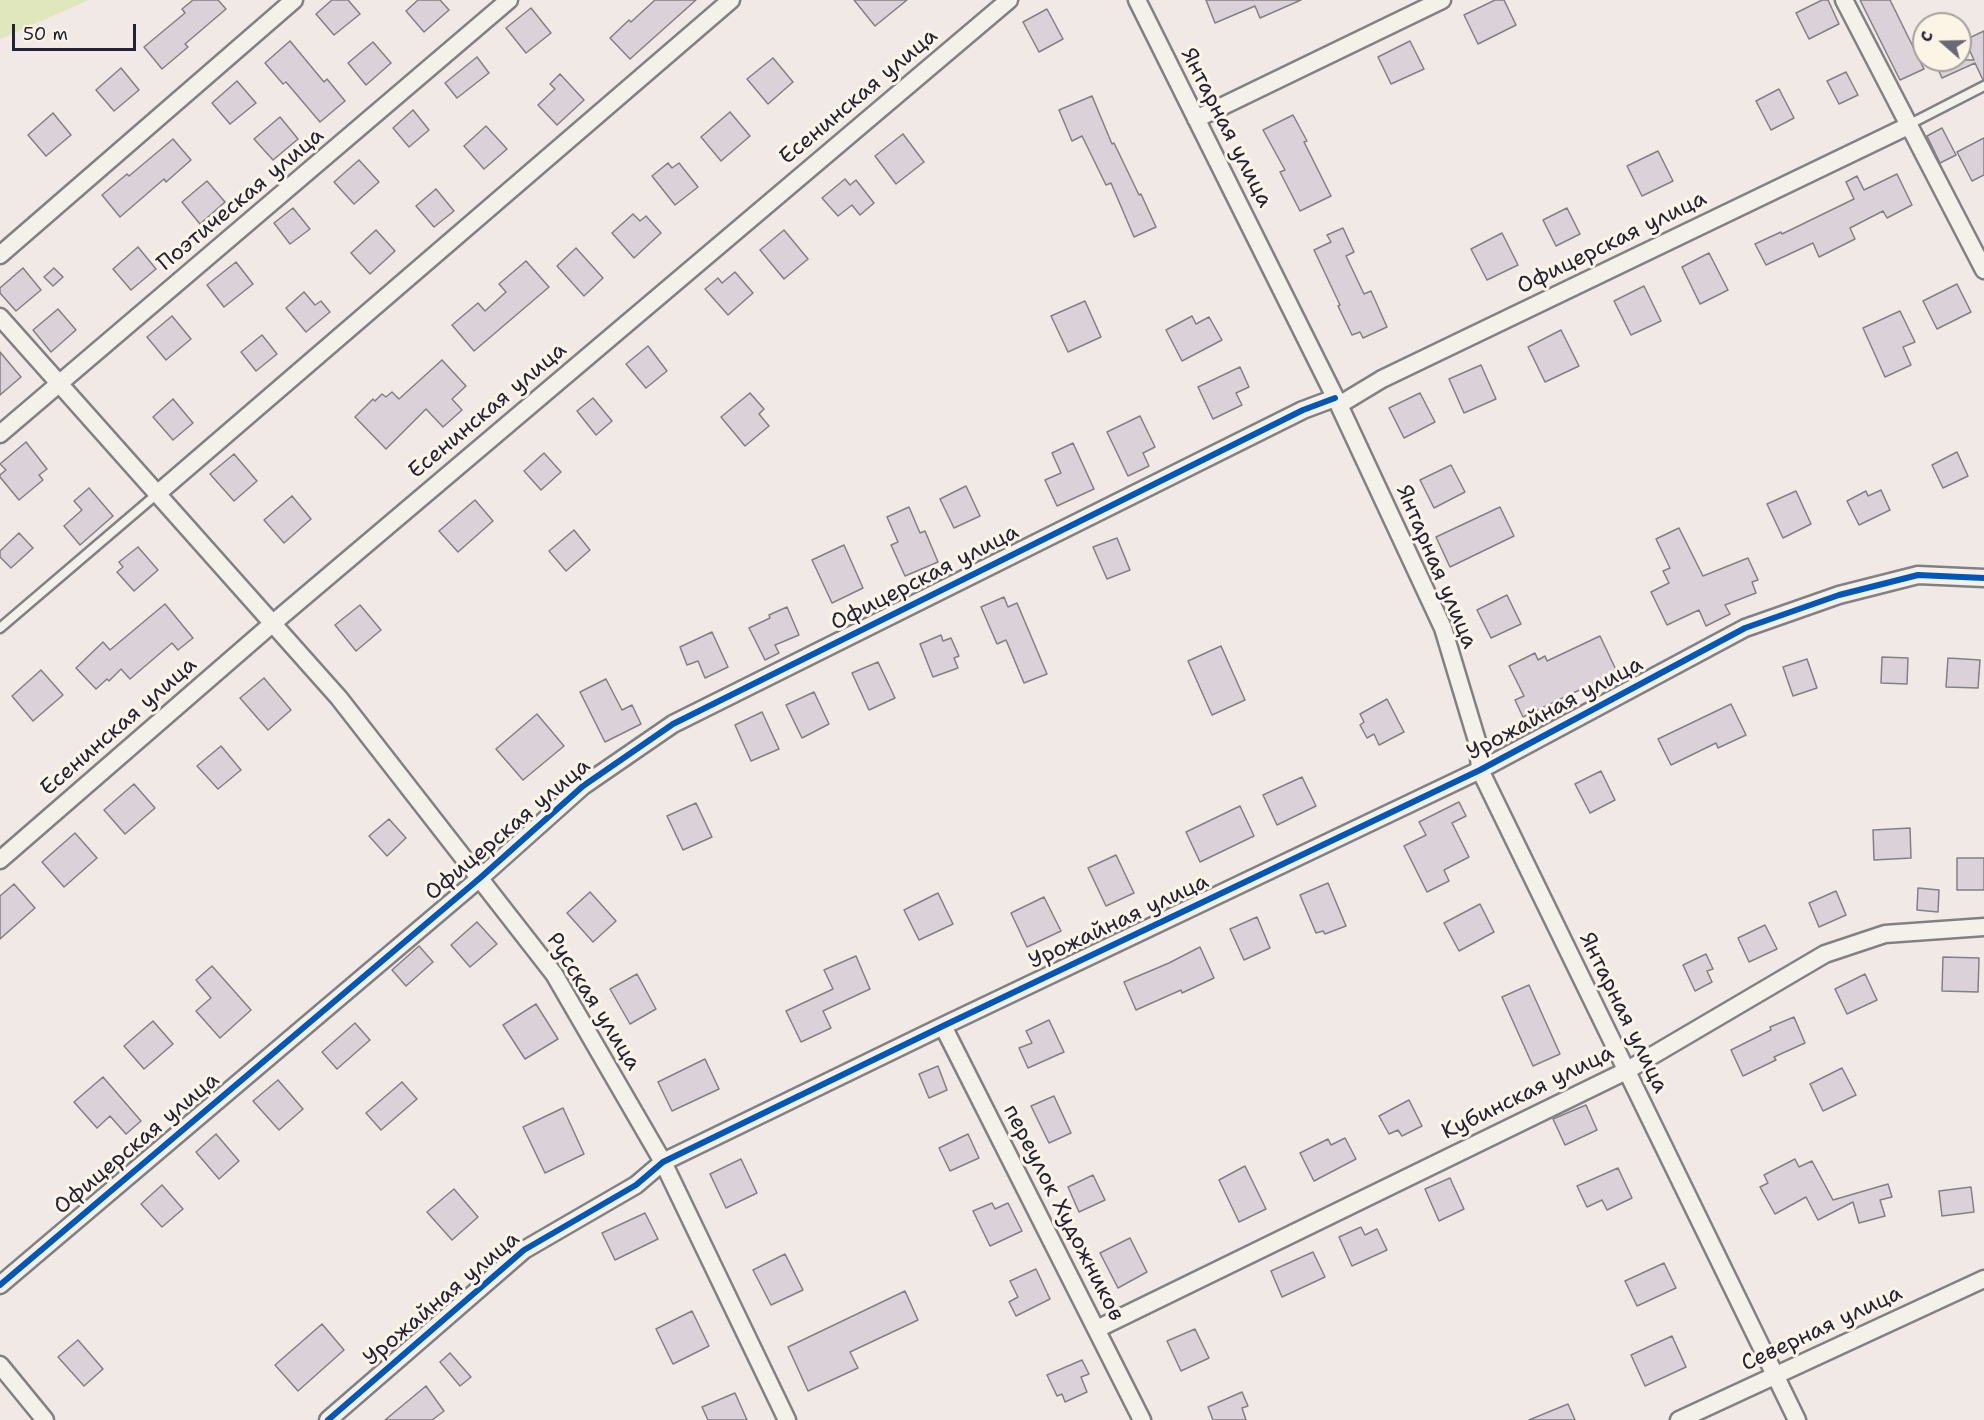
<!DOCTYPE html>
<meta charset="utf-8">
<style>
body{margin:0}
#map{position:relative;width:1984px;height:1420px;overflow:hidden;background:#f0e9e6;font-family:"Shantell Sans",sans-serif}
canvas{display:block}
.north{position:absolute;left:1912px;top:12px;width:60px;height:60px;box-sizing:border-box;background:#fcf5e5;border:2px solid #a5a1a1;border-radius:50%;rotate:290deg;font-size:16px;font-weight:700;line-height:24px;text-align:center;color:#22223b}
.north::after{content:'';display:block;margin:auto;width:21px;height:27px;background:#6a6877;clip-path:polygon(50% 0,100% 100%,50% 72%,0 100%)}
.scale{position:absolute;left:12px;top:24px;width:124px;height:27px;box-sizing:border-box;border:3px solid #22223b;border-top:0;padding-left:8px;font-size:18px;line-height:21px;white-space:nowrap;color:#22223b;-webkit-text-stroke:4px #fcf5e5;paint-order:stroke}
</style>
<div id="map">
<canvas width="1984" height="1420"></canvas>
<div class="north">С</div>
<div class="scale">50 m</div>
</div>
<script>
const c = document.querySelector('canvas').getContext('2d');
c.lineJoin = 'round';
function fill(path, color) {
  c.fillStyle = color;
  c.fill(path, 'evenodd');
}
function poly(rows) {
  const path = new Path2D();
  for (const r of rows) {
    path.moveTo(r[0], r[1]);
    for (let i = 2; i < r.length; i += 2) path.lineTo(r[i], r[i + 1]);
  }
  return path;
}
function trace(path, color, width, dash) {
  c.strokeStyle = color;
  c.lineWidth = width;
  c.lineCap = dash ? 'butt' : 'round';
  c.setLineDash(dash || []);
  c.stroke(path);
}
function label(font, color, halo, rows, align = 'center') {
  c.font = font + ' "Shantell Sans",sans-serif';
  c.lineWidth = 6;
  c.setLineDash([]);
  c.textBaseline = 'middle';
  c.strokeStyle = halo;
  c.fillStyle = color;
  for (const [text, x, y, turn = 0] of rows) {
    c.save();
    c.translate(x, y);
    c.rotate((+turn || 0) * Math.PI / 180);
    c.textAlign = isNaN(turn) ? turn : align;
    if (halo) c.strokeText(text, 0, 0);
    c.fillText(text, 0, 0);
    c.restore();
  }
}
fill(poly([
 [0,0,89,0,0,39]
]), '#e1e7bc');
const building = poly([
 [193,0,218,0,226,9,185,44,188,47,162,69,144,47,185,13,182,9,193,0],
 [332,0,348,0,360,14,334,35,316,14,332,0],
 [418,0,440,0,449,10,424,32,406,11,418,0],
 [655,0,696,0,630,59,610,38,629,20,631,22,655,0],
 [854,0,907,0,875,26,854,0],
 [1206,0,1301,0,1260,18,1255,6,1215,23,1206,0],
 [1495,0,1504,0,1516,25,1478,44,1464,15,1495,0],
 [1822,0,1828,0,1839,24,1809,39,1796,13,1822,0],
 [1860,0,1890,0,1924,69,1900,80,1860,0],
 [531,8,551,33,526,53,506,28,531,8],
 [1047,9,1063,39,1039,52,1023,22,1047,9],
 [1984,31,1984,80,1983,80,1975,63,1942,78,1934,60,1974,60,1965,40,1984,31],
 [290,41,324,82,327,79,345,101,320,122,286,82,283,84,265,63,290,41],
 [1410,41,1424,69,1391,84,1378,57,1410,41],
 [373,42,391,63,366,85,348,63,373,42],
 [477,57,489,73,457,98,445,83,477,57],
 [773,58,793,82,768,104,747,79,773,58],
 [121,68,139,90,114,111,96,90,121,68],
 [1846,72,1858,95,1839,104,1827,81,1846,72],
 [560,74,584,100,557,125,538,105,555,89,550,84,560,74],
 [237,81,256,103,230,124,212,103,237,81],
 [1779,89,1794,118,1771,130,1756,101,1779,89],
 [1092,96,1112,144,1114,143,1139,195,1141,194,1156,227,1134,237,1111,183,1106,185,1082,136,1072,141,1059,110,1092,96],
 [413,110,429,130,409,147,393,128,413,110],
 [730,112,750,136,721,161,701,137,730,112],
 [53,113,71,135,46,156,28,135,53,113],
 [1293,115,1307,141,1304,142,1331,196,1300,211,1280,172,1285,170,1263,130,1293,115],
 [280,117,298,139,273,160,254,139,280,117],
 [486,126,507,149,484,169,464,146,486,126],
 [1942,128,1956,155,1940,163,1927,136,1942,128],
 [903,134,924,162,896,184,875,156,903,134],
 [1984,138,1984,175,1972,181,1957,152,1984,138],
 [173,139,191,160,166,182,164,179,120,217,102,195,127,174,129,176,173,139],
 [1658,151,1673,181,1642,196,1627,166,1658,151],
 [359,160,379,182,354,204,334,182,359,160],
 [668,163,672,168,679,163,698,187,675,205,652,176,668,163],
 [1897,174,1912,205,1887,218,1883,211,1850,228,1855,239,1819,257,1813,243,1766,265,1755,244,1781,232,1782,234,1854,199,1846,182,1857,176,1864,190,1897,174],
 [845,179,850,185,856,180,874,203,860,215,852,205,838,216,822,198,845,179],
 [207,181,225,202,200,224,182,202,207,181],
 [436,189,454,211,434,227,416,206,436,189],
 [293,208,310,229,290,244,274,223,293,208],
 [1567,208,1580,234,1556,246,1543,220,1567,208],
 [633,214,640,221,646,216,661,233,634,258,612,233,633,214],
 [1343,228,1354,252,1346,256,1364,294,1371,291,1387,327,1363,338,1360,332,1352,335,1338,306,1340,305,1314,250,1331,242,1327,235,1343,228],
 [376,230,395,251,370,274,351,253,376,230],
 [784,230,808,259,784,279,760,250,784,230],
 [1502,233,1518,265,1487,280,1471,249,1502,233],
 [138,247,156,269,131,290,113,269,138,247],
 [576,248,603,278,584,296,557,266,576,248],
 [1709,253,1728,290,1700,304,1682,267,1709,253],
 [526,261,549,287,474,351,452,325,478,303,485,311,506,292,499,284,526,261],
 [236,262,253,284,224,307,207,285,236,262],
 [23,268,41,290,16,311,0,293,0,288,23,268],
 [54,268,63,277,53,286,44,277,54,268],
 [735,272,753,293,728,315,705,289,718,278,722,283,735,272],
 [1957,284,1971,312,1937,329,1923,301,1957,284],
 [1644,286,1661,321,1631,335,1614,301,1644,286],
 [304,292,315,305,321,301,330,312,306,332,286,308,304,292],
 [1085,301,1101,337,1068,352,1051,316,1085,301],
 [58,309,76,330,51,352,33,330,58,309],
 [1900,311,1915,342,1903,347,1911,365,1885,377,1863,328,1900,311],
 [172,316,191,339,166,360,147,337,172,316],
 [1192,316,1196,324,1209,317,1222,340,1182,361,1166,330,1192,316],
 [1561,330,1579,366,1545,382,1528,347,1561,330],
 [262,335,277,354,256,371,241,352,262,335],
 [648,346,667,371,646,388,626,364,648,346],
 [0,352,21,377,0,395,0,352],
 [442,360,466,386,452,399,462,410,443,427,426,409,386,449,355,417,373,399,375,401,382,394,386,397,392,392,399,399,442,360],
 [1481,365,1496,399,1464,413,1449,379,1481,365],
 [1240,367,1249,387,1236,393,1242,405,1213,419,1198,387,1240,367],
 [750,393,764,409,759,414,769,426,745,446,721,417,750,393],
 [1420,393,1435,422,1404,438,1389,408,1420,393],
 [593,398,612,421,596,435,577,411,593,398],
 [173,399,193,423,173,440,153,417,173,399],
 [1140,416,1155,447,1143,453,1149,466,1128,476,1107,432,1140,416],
 [26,442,47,469,39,475,43,480,19,500,0,477,0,475,6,470,0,464,26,442],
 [1073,443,1094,489,1057,506,1045,480,1061,473,1052,453,1073,443],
 [1957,452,1968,476,1943,488,1932,465,1957,452],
 [544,453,561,472,541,490,524,471,544,453],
 [234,454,257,481,234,501,210,474,234,454],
 [1451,465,1465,492,1434,508,1420,480,1451,465],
 [966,486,980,516,954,528,940,499,966,486],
 [89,488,113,516,80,545,64,526,82,510,74,501,89,488],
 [1881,490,1890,510,1859,525,1847,501,1866,491,1868,496,1881,490],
 [1796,491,1811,524,1783,538,1767,504,1796,491],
 [292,496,311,519,284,543,264,520,292,496],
 [475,500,493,521,458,552,439,531,475,500],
 [909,507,920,533,925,531,938,562,905,576,891,545,898,542,887,517,909,507],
 [1500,507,1514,536,1450,567,1436,537,1500,507],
 [1679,528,1703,576,1748,558,1758,580,1752,582,1756,593,1725,605,1730,614,1706,626,1699,610,1667,625,1651,592,1669,583,1663,571,1670,568,1656,539,1679,528],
 [574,530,590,550,566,571,549,551,574,530],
 [19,533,33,548,11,568,0,557,0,551,19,533],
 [1117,538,1130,570,1107,579,1093,547,1117,538],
 [844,545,863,588,832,603,812,560,844,545],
 [138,547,158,570,134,591,117,572,123,567,119,562,138,547],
 [1507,595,1521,624,1491,638,1477,610,1507,595],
 [1004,597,1008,607,1017,603,1047,674,1024,683,1006,640,997,644,981,607,1004,597],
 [165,604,193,638,178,650,172,643,130,679,121,669,109,681,107,679,96,689,76,668,103,642,110,650,165,604],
 [360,605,381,630,356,651,335,625,360,605],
 [787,607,799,635,775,645,779,653,765,660,749,628,770,618,769,615,787,607],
 [712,632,728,667,705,678,698,661,687,665,680,647,712,632],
 [941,635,943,641,951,638,959,656,954,658,958,668,933,677,920,644,941,635],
 [1600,636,1617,672,1523,717,1515,700,1524,696,1509,666,1535,653,1538,660,1545,656,1547,661,1600,636],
 [1221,646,1245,700,1212,715,1188,661,1221,646],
 [1882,657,1908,658,1907,684,1881,683,1882,657],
 [1948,658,1980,660,1978,688,1946,687,1948,658],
 [1807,659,1817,688,1793,696,1783,667,1807,659],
 [878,662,895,698,869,710,852,673,878,662],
 [41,670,63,695,33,721,12,696,41,670],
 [264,678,291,710,268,730,240,698,264,678],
 [606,679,622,710,632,705,641,724,605,742,580,692,606,679],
 [814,692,829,724,802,738,786,705,814,692],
 [1387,699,1404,732,1379,745,1374,734,1367,738,1360,725,1364,722,1360,714,1387,699],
 [1731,704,1746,735,1718,748,1716,743,1671,765,1658,739,1731,704],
 [762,712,779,749,751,761,735,725,762,712],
 [537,714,564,746,523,780,496,749,537,714],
 [221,746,241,770,218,789,197,766,221,746],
 [1601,771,1615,800,1590,813,1575,784,1601,771],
 [1302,777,1316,806,1277,825,1263,795,1302,777],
 [134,784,155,808,125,834,104,810,134,784],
 [1459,802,1466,816,1452,823,1469,857,1444,870,1449,881,1427,892,1404,846,1426,835,1419,822,1459,802],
 [696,803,712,837,683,850,667,816,696,803],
 [1240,806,1254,836,1200,862,1186,832,1240,806],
 [389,819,406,838,387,856,369,836,389,819],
 [1910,828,1911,858,1874,860,1873,830,1910,828],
 [75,833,97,858,64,887,42,862,75,833],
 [1116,855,1134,893,1106,906,1088,868,1116,855],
 [1957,858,1984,858,1984,890,1957,890,1957,858],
 [1328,883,1346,926,1325,934,1323,931,1316,933,1300,895,1328,883],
 [14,884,35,908,0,939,0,896,14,884],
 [1918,888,1939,890,1938,912,1917,910,1918,888],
 [1836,891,1846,915,1819,927,1809,903,1836,891],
 [590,892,616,921,593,942,567,913,590,892],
 [938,893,953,924,919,940,904,910,938,893],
 [1044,897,1061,931,1027,947,1011,913,1044,897],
 [1480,904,1494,932,1459,951,1444,923,1480,904],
 [1257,917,1270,948,1244,960,1230,929,1257,917],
 [477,922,497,944,470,967,451,945,477,922],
 [1765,925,1777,949,1749,962,1738,938,1765,925],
 [419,946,433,962,406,986,392,970,419,946],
 [1200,947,1214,978,1182,993,1181,990,1136,1010,1124,982,1169,963,1200,947],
 [1706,954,1713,969,1707,971,1712,982,1695,991,1683,965,1706,954],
 [856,956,870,989,823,1011,831,1028,801,1042,786,1011,833,989,824,970,856,956],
 [1943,957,1979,958,1978,992,1942,991,1943,957],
 [212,966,251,1010,220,1038,196,1011,211,998,196,980,212,966],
 [637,974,656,1009,630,1024,610,989,637,974],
 [1865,974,1877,1000,1847,1014,1835,989,1865,974],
 [1529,985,1560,1054,1533,1066,1502,997,1529,985],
 [536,1004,558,1039,525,1059,503,1025,536,1004],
 [1794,1017,1805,1043,1774,1057,1776,1060,1743,1076,1731,1050,1771,1030,1770,1027,1794,1017],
 [1049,1020,1064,1052,1028,1068,1019,1048,1032,1043,1026,1031,1049,1020],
 [153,1021,173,1044,144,1069,124,1046,153,1021],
 [355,1023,370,1040,337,1069,322,1052,355,1023],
 [705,1059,719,1089,672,1111,658,1082,705,1059],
 [938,1066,947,1090,929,1098,919,1074,938,1066],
 [1842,1068,1856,1095,1823,1111,1810,1084,1842,1068],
 [103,1077,141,1121,126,1134,110,1116,97,1128,74,1102,103,1077],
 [278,1080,303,1109,279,1130,253,1101,278,1080],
 [402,1082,417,1099,381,1130,366,1113,402,1082],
 [1054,1096,1071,1133,1049,1143,1031,1106,1054,1096],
 [1409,1100,1422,1126,1402,1136,1398,1130,1389,1134,1379,1116,1409,1100],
 [1586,1105,1597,1130,1565,1145,1553,1119,1586,1105],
 [563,1108,584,1154,545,1173,523,1127,563,1108],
 [216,1134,239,1161,219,1179,196,1152,216,1134],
 [968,1134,979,1158,950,1171,939,1148,968,1134],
 [1345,1138,1356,1159,1314,1181,1300,1153,1328,1139,1331,1145,1345,1138],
 [741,1159,757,1193,726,1208,710,1174,741,1159],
 [1795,1159,1799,1167,1812,1161,1833,1200,1888,1184,1892,1197,1880,1200,1885,1216,1859,1223,1853,1202,1818,1220,1806,1197,1775,1214,1760,1187,1768,1183,1764,1175,1795,1159],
 [1245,1166,1266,1209,1239,1222,1219,1180,1245,1166],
 [1618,1168,1632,1198,1607,1210,1602,1200,1587,1207,1577,1186,1618,1168],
 [1093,1175,1105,1200,1079,1212,1068,1187,1093,1175],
 [1450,1178,1464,1209,1439,1221,1425,1189,1450,1178],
 [162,1185,183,1209,162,1227,141,1204,162,1185],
 [1971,1187,1974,1212,1942,1216,1939,1191,1971,1187],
 [454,1189,478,1217,452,1240,427,1212,454,1189],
 [992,1203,995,1209,1008,1203,1022,1231,990,1246,973,1211,992,1203],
 [645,1213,658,1239,615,1260,602,1233,645,1213],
 [1361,1227,1365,1235,1377,1229,1387,1250,1352,1266,1339,1237,1361,1227],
 [1130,1238,1147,1272,1118,1288,1100,1253,1130,1238],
 [1313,1252,1325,1277,1282,1297,1271,1271,1313,1252],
 [785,1254,803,1290,771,1305,753,1270,785,1254],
 [1664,1263,1676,1288,1637,1306,1625,1281,1664,1263],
 [1036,1269,1050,1299,1016,1316,1009,1302,1018,1297,1010,1281,1036,1269],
 [905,1291,918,1320,850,1352,858,1368,808,1391,788,1347,905,1291],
 [692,1311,709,1346,673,1364,656,1329,692,1311],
 [322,1324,344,1350,298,1391,275,1365,322,1324],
 [1195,1329,1209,1358,1181,1371,1167,1341,1195,1329],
 [1672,1336,1686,1367,1645,1386,1631,1355,1672,1336],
 [78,1340,103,1369,84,1386,58,1357,78,1340],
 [450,1353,471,1377,460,1386,440,1362,450,1353],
 [1082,1360,1089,1374,1081,1377,1087,1392,1065,1402,1062,1394,1057,1396,1047,1375,1082,1360],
 [426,1386,444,1411,432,1420,385,1420,426,1386],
 [1242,1392,1248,1406,1242,1408,1246,1420,1213,1420,1208,1407,1242,1392],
 [735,1393,747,1420,708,1420,702,1407,735,1393],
 [1568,1404,1575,1420,1529,1420,1568,1404]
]);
fill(building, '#dbd2d9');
trace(building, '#838084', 1.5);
const service = poly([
 [1908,125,1984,86],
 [0,628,157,494]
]);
const minor = poly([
 [1137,0,1339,405,1443,628,1478,744,1480,770,1797,1420],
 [1844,0,1984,270],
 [1196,119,1442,0],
 [0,255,294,0],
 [0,317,339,698,554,974,663,1162,787,1420],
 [1339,405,1382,379,1908,126],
 [0,434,509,0],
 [157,494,731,0],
 [0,860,272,624,1009,0],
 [943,1026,1142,1420],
 [0,1285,480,878,583,786,673,724,1303,410,1335,398],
 [1097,1329,1626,1071,1825,954,1885,934,1984,927],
 [0,1365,45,1420],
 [328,1420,524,1250,636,1185,663,1162,943,1026,1480,770,1745,628,1839,595,1918,575,1984,578],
 [1679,1420,1984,1279]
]);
trace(service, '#838084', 13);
trace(minor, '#838084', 21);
trace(service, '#f4f1eb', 8);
trace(minor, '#f4f1eb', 16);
trace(poly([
 [0,1285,480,878,583,786,673,724,1303,410,1335,398],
 [328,1420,524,1250,636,1185,663,1162,943,1026,1480,770,1745,628,1839,595,1918,575,1984,578]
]), '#0057b8', 6);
label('22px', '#22223b', '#fcf5e5', [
 ["Есенинская улица",859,97,-40],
 ["Янтарная улица",1226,128,63],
 ["Поэтическая улица",241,200,-40],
 ["Офицерская улица",1612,243,-26],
 ["Есенинская улица",488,411,-40],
 ["Янтарная улица",1436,567,67],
 ["Офицерская улица",925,578,-27],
 ["Урожайная улица",1555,709,-28],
 ["Есенинская улица",119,727,-41],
 ["Офицерская улица",508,830,-40],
 ["Урожайная улица",1119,922,-25],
 ["Русская улица",593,1002,58],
 ["Янтарная улица",1623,1013,64],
 ["Кубинская улица",1528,1093,-26],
 ["Офицерская улица",137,1144,-40],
 ["переулок Художников",1063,1213,63],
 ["Урожайная улица",442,1299,-40],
 ["Северная улица",1822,1329,-25]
]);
</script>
